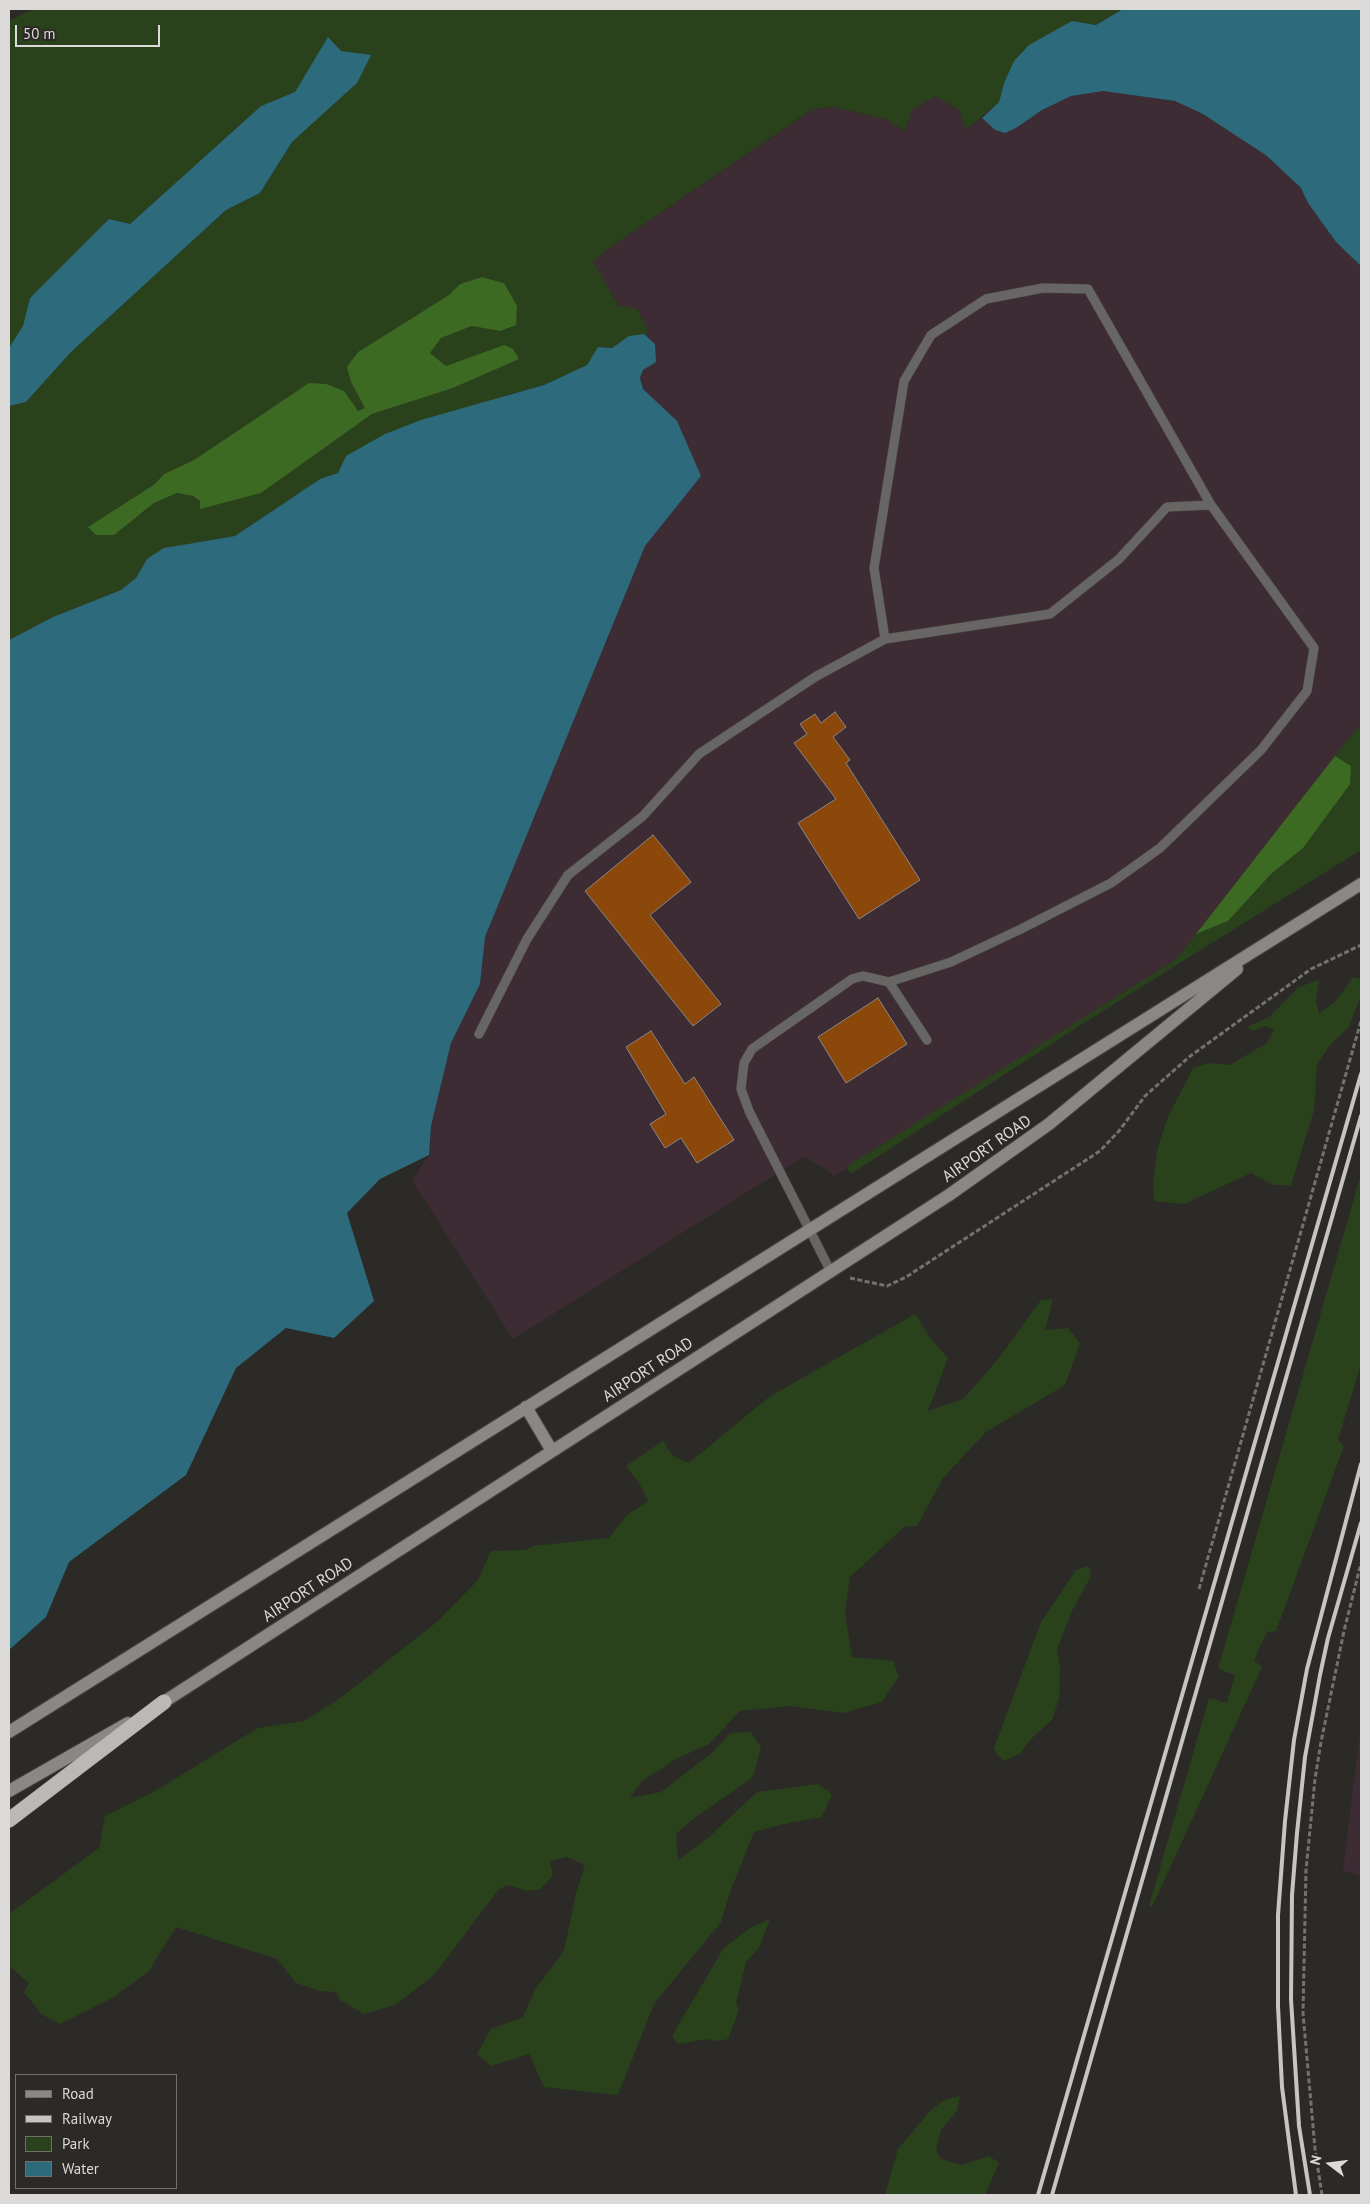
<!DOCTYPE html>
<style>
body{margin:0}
#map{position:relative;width:1370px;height:2204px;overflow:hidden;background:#2c2a27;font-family:"PT Sans",sans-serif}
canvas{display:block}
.frame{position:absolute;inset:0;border:10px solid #dbdad9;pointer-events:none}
.legend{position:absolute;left:15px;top:2074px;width:162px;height:115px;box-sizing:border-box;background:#2c2a27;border:1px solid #72706e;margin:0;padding:6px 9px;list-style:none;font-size:15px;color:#dbdad9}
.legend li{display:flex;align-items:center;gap:10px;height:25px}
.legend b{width:25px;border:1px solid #72706e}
.north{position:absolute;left:1305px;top:2139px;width:50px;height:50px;-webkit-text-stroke:4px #2c2a27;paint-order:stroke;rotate:285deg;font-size:14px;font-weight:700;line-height:20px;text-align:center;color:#dbdad9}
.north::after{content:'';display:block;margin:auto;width:18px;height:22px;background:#dbdad9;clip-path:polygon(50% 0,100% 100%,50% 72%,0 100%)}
.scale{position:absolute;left:15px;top:25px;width:145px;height:22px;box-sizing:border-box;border:2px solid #dbdad9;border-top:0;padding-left:6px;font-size:15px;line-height:18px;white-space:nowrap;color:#dbdad9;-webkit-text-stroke:4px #2c2a27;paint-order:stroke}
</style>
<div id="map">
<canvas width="1370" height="2204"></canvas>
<div class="frame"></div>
<ul class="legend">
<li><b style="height:6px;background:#8a8786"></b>Road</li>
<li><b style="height:6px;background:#c6c5c4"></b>Railway</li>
<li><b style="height:14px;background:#29421b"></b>Park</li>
<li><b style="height:14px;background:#2d6a7b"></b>Water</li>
</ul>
<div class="north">N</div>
<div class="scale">50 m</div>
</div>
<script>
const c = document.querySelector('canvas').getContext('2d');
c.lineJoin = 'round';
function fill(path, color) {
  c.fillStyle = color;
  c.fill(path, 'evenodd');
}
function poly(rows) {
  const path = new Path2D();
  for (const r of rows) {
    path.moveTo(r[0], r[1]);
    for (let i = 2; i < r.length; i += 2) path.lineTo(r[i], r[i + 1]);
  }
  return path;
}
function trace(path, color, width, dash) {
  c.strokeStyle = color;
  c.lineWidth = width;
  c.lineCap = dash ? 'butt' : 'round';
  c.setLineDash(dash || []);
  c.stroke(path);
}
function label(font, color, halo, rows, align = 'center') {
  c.font = font + ' "PT Sans",sans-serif';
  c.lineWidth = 4;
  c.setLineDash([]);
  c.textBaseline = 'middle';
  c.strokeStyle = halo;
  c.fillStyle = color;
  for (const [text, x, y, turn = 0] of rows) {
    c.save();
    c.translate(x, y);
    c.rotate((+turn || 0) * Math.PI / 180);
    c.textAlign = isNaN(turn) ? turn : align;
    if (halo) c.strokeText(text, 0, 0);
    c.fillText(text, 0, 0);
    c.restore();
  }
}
fill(poly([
 [1103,91,1175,101,1203,114,1267,156,1301,188,1308,203,1336,242,1361,266,1361,723,1176,960,834,1176,826,1169,803,1157,513,1339,412,1180,429,1155,431,1126,451,1043,480,984,485,937,645,546,701,476,656,403,643,389,640,378,655,344,646,337,648,330,637,309,618,305,593,261,619,241,814,109,832,107,860,113,887,120,905,131,911,111,935,96,959,110,966,130,982,118,995,130,1016,128,1042,110,1070,96],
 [1361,1726,1361,1876,1343,1871]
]), '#3e2c34');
fill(poly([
 [33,9,1123,9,1096,25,1072,21,1004,83,999,102,966,130,959,110,935,96,911,111,905,131,887,120,860,113,832,107,813,109,619,241,593,261,618,305,637,309,648,330,646,337,644,334,630,336,612,348,598,347,587,365,544,385,504,396,346,456,338,473,320,479,235,536,187,544,147,559,136,578,121,590,53,617,9,640,9,406,26,402,71,352,226,210,260,193,292,142,357,83,340,52,328,38,295,92,261,106,130,224,109,219,30,298,23,326,9,348,9,21],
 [482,277,504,283,500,331,473,326,441,338,430,353,446,366,488,351,513,349,518,359,453,388,372,414,261,493,200,508,200,501,193,496,177,493,154,503,143,513,88,527,155,484,164,474,194,460,309,383,359,411,366,408,351,382,358,352,449,295,460,284],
 [1361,723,1361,850,1090,1019,851,1174,846,1167,1175,960,1196,934,1228,921,1271,874,1303,848,1351,766,1335,756],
 [1353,977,1361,979,1361,996,1348,1028,1330,1045,1317,1065,1314,1110,1291,1185,1273,1185,1251,1173,1184,1204,1154,1201,1153,1182,1158,1147,1168,1117,1193,1068,1208,1063,1230,1065,1267,1043,1274,1029,1264,1026,1252,1031,1247,1027,1269,1017,1299,987,1319,980,1316,1000,1319,1014,1336,1001],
 [1361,1174,1361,1364,1338,1440,1344,1446,1276,1631,1267,1632,1254,1660,1262,1667,1152,1907,1149,1906,1209,1698,1227,1703,1235,1675,1218,1669],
 [1053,1299,1045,1330,1068,1328,1080,1343,1065,1385,986,1432,943,1478,917,1526,904,1527,850,1577,845,1614,852,1657,893,1661,899,1676,882,1702,844,1713,790,1706,740,1711,709,1744,676,1759,641,1782,630,1798,661,1792,712,1753,730,1733,751,1732,761,1747,753,1777,692,1820,676,1834,678,1860,709,1837,757,1792,818,1784,832,1794,822,1817,784,1824,754,1832,730,1892,721,1922,654,2004,618,2095,544,2087,529,2054,491,2066,477,2054,491,2029,523,2017,535,1990,564,1951,576,1893,585,1865,567,1857,550,1861,553,1875,541,1889,527,1891,509,1885,499,1889,434,1975,395,2005,364,2014,340,2000,336,1992,320,1991,296,1983,277,1959,176,1927,149,1971,114,1997,60,2024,41,2014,24,1992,29,1983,9,1966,9,1914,99,1848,105,1816,155,1791,258,1728,304,1721,339,1699,438,1621,478,1580,491,1551,526,1550,533,1546,609,1538,627,1515,648,1501,639,1483,626,1466,663,1441,673,1456,689,1463,769,1397,915,1314,931,1339,948,1358,928,1411,963,1399,999,1358,1041,1300],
 [1089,1566,1091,1576,1072,1611,1057,1649,1060,1667,1059,1699,1052,1720,1034,1736,1019,1754,1004,1761,998,1756,994,1748,1041,1622,1076,1570],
 [770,1919,759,1948,746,1962,736,2003,739,2010,728,2039,717,2041,707,2039,678,2044,672,2036,723,1949,751,1927],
 [960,2096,957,2111,941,2130,936,2150,941,2159,962,2165,989,2156,999,2163,985,2195,885,2195,898,2149,930,2111,944,2100]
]), '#29421b');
fill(poly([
 [482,277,504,283,517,306,516,325,500,331,472,326,441,338,430,353,446,366,504,345,513,349,519,359,453,388,372,414,261,493,200,509,200,501,193,496,177,493,154,503,114,535,96,535,88,527,155,484,164,474,194,460,309,383,326,384,344,391,358,411,365,408,351,382,347,367,358,352,449,295,460,284],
 [1335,756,1351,766,1350,784,1303,848,1271,874,1228,921,1196,934]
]), '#3d6a23');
fill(poly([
 [1123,9,1361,9,1361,266,1336,242,1308,203,1301,188,1267,156,1203,114,1175,101,1103,91,1071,96,1042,110,1016,128,1005,133,995,130,982,118,999,102,1004,83,1014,61,1029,45,1072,21,1096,25],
 [328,37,341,51,371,55,357,83,292,142,260,193,226,210,71,352,26,402,9,406,9,348,23,326,30,298,109,219,130,224,261,106,295,92],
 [644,334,655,344,656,362,643,370,640,378,643,389,677,421,701,476,645,546,485,937,480,984,451,1043,431,1126,429,1155,380,1179,347,1213,374,1301,334,1338,286,1328,236,1368,186,1475,69,1562,46,1617,9,1650,9,640,53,617,121,590,136,578,147,559,164,548,235,536,320,479,338,473,346,456,385,434,421,420,544,385,587,365,598,347,612,348,629,336]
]), '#2d6a7b');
const building = poly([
 [835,712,846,727,833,737,850,760,846,763,920,880,859,919,798,823,836,799,794,743,807,734,800,724,815,714,821,723,835,712],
 [653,835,691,882,650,915,721,1004,693,1026,585,891,653,835],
 [878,998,907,1044,846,1083,818,1037,878,998],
 [651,1031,685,1084,694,1077,734,1140,697,1163,681,1138,665,1148,650,1124,666,1114,626,1047,651,1031]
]);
fill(building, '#8c480b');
trace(building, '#8a8785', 1);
const service = poly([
 [885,639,874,568,904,381,931,335,986,299,1043,288,1088,289,1211,505],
 [479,1034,527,939,568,875,643,816,699,754,815,677,885,639,1050,614,1119,559,1167,507,1211,505,1314,648,1307,691,1261,750,1160,848,1111,883,1021,929,951,962,889,982],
 [831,1272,749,1111,741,1089,744,1063,752,1049,852,979,863,976,889,982,927,1040]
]);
const secondary = poly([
 [526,1407,552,1451],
 [156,1707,949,1195,1049,1124,1237,969],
 [9,1732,1361,884],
 [9,1791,128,1723]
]);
const motorway = poly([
 [9,1820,164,1702]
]);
trace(service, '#484643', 10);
trace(secondary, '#484643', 14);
trace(motorway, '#484643', 16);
trace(poly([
 [850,1278,887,1286,906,1277,1100,1151,1119,1131,1145,1096,1189,1057,1311,969,1361,945],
 [1199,1589,1361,1021],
 [1322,2195,1315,2149,1303,2013,1306,1870,1315,1779,1321,1742,1344,1631,1361,1563]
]), '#737270', 3, [5, 2.5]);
trace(service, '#676665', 9);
trace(secondary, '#8a8786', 12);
trace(motorway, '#bcb8b6', 15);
trace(poly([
 [1038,2195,1361,1074],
 [1052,2195,1361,1116],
 [1296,2195,1282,2087,1278,2006,1278,1915,1285,1821,1294,1740,1307,1669,1361,1464],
 [1310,2195,1299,2126,1291,1999,1292,1895,1297,1833,1305,1757,1320,1675,1328,1638,1361,1523]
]), '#c6c5c4', 4);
label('16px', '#dbdad9', '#2c2a27', [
 ["AIRPORT ROAD",987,1149,-35],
 ["AIRPORT ROAD",648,1370,-33],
 ["AIRPORT ROAD",308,1590,-33]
]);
</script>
